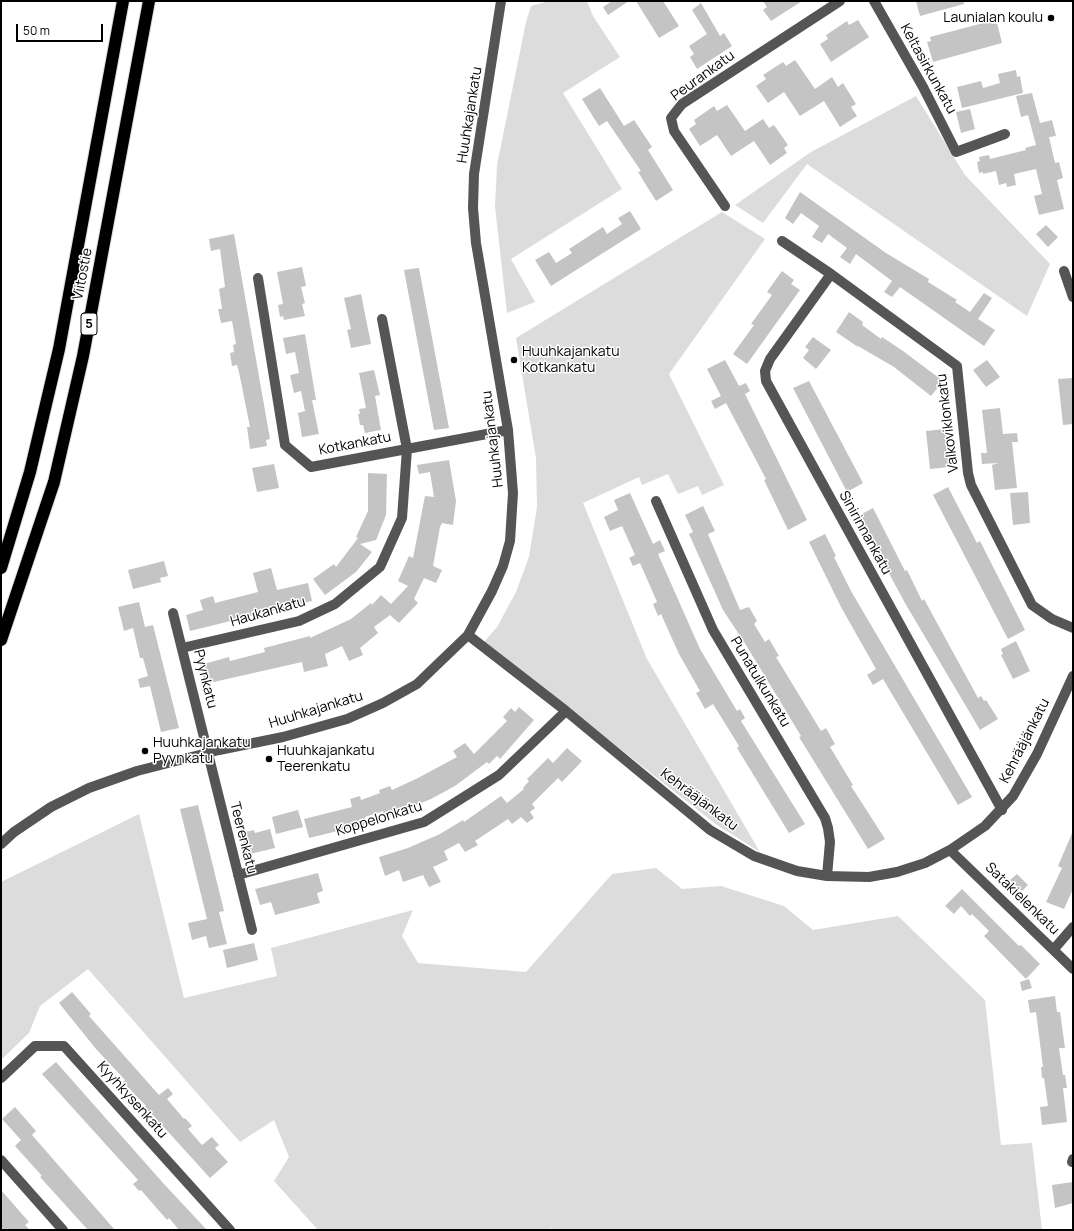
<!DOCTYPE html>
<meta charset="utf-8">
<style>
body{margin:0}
#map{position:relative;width:1074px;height:1231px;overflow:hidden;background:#fff;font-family:Manrope,sans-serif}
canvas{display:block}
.frame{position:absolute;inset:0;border:2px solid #000;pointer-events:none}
.scale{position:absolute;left:16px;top:24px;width:87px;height:18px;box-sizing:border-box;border:2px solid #000;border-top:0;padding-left:5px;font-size:12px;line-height:14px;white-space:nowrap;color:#000;-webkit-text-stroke:3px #fff;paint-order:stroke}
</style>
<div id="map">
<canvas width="1074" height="1231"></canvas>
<div class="frame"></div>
<div class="scale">50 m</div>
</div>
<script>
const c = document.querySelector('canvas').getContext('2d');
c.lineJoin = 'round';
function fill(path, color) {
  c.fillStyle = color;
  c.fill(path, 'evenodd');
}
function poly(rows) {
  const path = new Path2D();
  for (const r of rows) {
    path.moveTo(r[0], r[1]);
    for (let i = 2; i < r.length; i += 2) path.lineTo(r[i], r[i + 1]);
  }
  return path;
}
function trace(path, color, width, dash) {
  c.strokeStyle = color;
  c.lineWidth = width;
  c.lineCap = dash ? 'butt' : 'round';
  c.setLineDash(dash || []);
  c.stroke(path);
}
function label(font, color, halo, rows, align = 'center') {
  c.font = font + ' Manrope,sans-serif';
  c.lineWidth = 3;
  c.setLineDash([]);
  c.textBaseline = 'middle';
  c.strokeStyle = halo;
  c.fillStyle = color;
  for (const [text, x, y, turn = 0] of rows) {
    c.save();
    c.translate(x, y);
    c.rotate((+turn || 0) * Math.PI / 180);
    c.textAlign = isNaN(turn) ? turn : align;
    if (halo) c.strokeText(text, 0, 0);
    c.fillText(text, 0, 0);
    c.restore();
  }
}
fill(poly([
 [550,1,587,1,593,16,620,57,563,93,622,189,511,259,535,302,507,313,495,207,497,165,526,22,531,6],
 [916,96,965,175,1050,264,1027,316,807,164,763,223,735,205,811,152],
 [722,212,765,239,669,374,724,485,702,495,698,486,678,494,668,474,642,485,639,477,583,503,647,659,760,852,717,825,484,642,497,627,516,592,529,557,537,507,536,458,516,338],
 [139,814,184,998,277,976,271,948,413,910,402,936,418,963,526,972,612,874,656,868,682,889,721,886,784,906,813,930,898,916,985,1000,1001,1145,1032,1143,1042,1230,554,1230,552,1228,548,1230,318,1230,274,1181,289,1157,274,1120,240,1142,88,969,40,1006,29,1033,1,1060,1,882]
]), '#dcdcdc');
fill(poly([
 [612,1,629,1,608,15,603,7],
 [636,1,663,1,679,26,659,38],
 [763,1,802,1,771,21,763,10,767,7],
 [916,1,964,1,964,4,920,16],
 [701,3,720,36,724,33,732,46,697,69,690,57,694,54,689,46,707,34,692,10],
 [858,20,869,37,831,62,820,44,828,39,826,35,847,21,849,25],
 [991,21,992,24,997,23,1002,43,933,62,927,42,931,41,930,37],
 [795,60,815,89,832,77,838,87,843,83,856,104,851,107,857,116,840,127,824,101,800,116,784,92,768,103,756,86,766,79,763,75,783,62,786,66],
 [1016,70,1017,77,1020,76,1023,93,962,108,957,87,981,81,983,88,1000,83,998,74],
 [600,88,624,126,634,120,652,147,648,150,673,190,656,201,638,172,641,171,607,121,599,126,582,99],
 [1032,93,1040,123,1052,120,1056,136,1049,137,1055,163,1059,162,1063,178,1057,180,1064,209,1039,215,1034,196,1042,194,1036,169,1014,174,1016,185,1007,187,1006,183,999,185,996,171,983,174,983,172,979,173,977,162,980,161,979,157,989,155,990,159,1026,150,1025,148,1036,145,1028,115,1021,117,1016,96],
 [727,105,745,131,763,119,769,128,774,125,788,145,784,148,787,153,770,165,754,141,731,156,717,135,700,146,689,129,696,124,694,120,714,106,717,111],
 [970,109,975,129,961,133,956,112],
 [800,192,886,253,929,279,928,282,957,300,955,302,970,312,984,293,992,298,978,319,995,330,984,346,900,287,892,297,884,292,892,281,856,254,850,264,840,257,847,248,828,234,822,243,812,237,819,226,801,213,793,224,785,218],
 [630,211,641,229,551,286,535,260,549,252,556,263,572,253,569,249,603,227,607,234,622,224,618,218],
 [1046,225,1058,237,1048,247,1036,234],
 [234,234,270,439,266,440,267,446,250,449,247,427,250,427,239,372,237,365,232,366,230,353,234,352,233,345,236,344,232,321,221,323,218,309,222,309,219,289,225,287,220,249,211,251,209,239],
 [302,267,306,286,301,287,305,303,302,304,305,316,284,320,283,316,280,317,278,305,283,304,277,272],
 [419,268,449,428,434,430,404,270],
 [782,271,794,280,791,284,800,290,747,364,733,354,754,325,751,324,772,295,767,292],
 [361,294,371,344,351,348,347,330,351,329,344,298],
 [849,312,863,322,862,325,881,339,882,337,903,351,943,381,931,396,894,367,858,346,858,347,836,332],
 [305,334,316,400,312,400,319,434,302,437,298,413,305,411,301,391,294,393,290,375,299,373,295,352,286,354,283,338],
 [813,337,831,350,816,369,803,358,809,350,805,347],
 [725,360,739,386,746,383,750,391,745,394,807,520,788,530,764,480,766,479,726,403,715,409,711,401,721,396,707,369],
 [987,360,1000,377,986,387,973,370],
 [374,370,380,395,375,396,381,430,365,433,363,425,360,425,358,414,360,414,359,409,366,408,359,373],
 [1073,378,1073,424,1063,425,1058,379],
 [809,381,863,483,847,492,793,388],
 [1000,408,1003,434,1017,433,1018,442,1012,442,1017,488,995,490,992,465,998,463,982,464,981,453,987,453,982,410],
 [945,429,949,467,930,469,926,431],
 [449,460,456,501,453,525,442,523,440,527,433,566,442,570,436,583,424,578,414,599,418,603,399,623,390,615,374,627,378,633,360,648,363,655,349,661,342,646,325,654,328,666,304,672,302,662,205,684,200,665,229,657,230,661,265,652,264,648,310,636,310,638,351,619,371,603,372,605,381,595,391,604,408,586,398,581,409,556,413,558,425,496,434,497,430,472,419,474,417,465],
 [274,464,279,488,257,492,252,468],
 [368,473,387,474,386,515,376,540,360,544,372,552,356,572,325,595,313,579,334,564,336,567,358,538,356,537,368,511],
 [948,487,977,543,980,541,1025,630,1008,639,933,495],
 [1028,492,1030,523,1013,525,1010,493],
 [630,493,653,544,660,540,665,551,658,554,700,649,737,711,740,709,745,718,741,721,805,824,789,833,737,748,739,746,713,704,705,709,696,693,700,691,679,654,661,614,658,616,653,604,657,602,640,563,633,566,629,558,635,555,622,526,610,531,604,517,618,510,614,500],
 [703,506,715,531,708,534,740,610,749,607,757,621,754,624,765,642,769,639,779,656,776,657,821,731,826,728,835,744,830,747,853,785,851,786,885,839,868,849,799,737,801,736,746,645,723,610,689,534,693,532,685,515],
 [873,508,905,571,907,570,922,601,924,599,978,698,981,696,984,701,986,700,998,719,980,730,905,603,858,516],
 [825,534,836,556,834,557,851,591,972,797,958,805,883,679,873,685,867,675,876,669,841,607,809,542],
 [164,561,168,576,160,578,161,582,133,589,128,570],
 [271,568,277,590,308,583,312,601,190,631,186,615,203,610,200,600,213,596,215,603,258,592,253,573],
 [139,602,145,627,153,625,179,728,161,732,150,686,140,688,138,679,148,676,143,658,140,658,133,628,124,631,118,607],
 [1016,641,1030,671,1013,679,1001,655,1003,654,1001,649],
 [519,707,534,720,500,759,497,756,489,764,487,762,455,786,431,799,397,813,385,817,383,811,365,817,367,824,309,838,304,819,352,807,350,799,360,796,361,800,380,793,379,790,390,786,392,790,418,778,457,757,453,751,465,743,474,754,507,721,503,717,511,708,515,712],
 [567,748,582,761,562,782,558,778,532,804,535,808,530,812,534,818,527,823,521,817,512,824,508,819,475,841,478,845,465,852,459,843,444,851,448,860,433,867,441,882,429,887,423,875,403,882,399,870,385,876,379,857,408,848,440,834,463,820,464,822,501,796,507,803,524,789,523,788,529,781,527,779,548,758,553,763],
 [198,805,224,911,219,912,227,944,209,948,206,936,192,940,188,923,207,919,180,809],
 [298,810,303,827,276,834,272,817],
 [270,829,275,848,246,855,241,833,254,830,255,833],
 [1073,831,1073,889,1064,909,1046,902,1062,868,1058,866],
 [318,873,323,891,317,893,320,903,275,915,271,902,260,905,255,889],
 [1017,874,1028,885,1022,891,1010,880],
 [962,889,1019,946,1021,945,1040,964,1026,979,984,936,989,931,972,914,970,916,961,906,954,914,945,906],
 [254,943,258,960,227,968,223,950],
 [1029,979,1032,988,1022,991,1020,982],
 [72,992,91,1014,89,1016,159,1095,168,1088,173,1094,167,1099,184,1119,185,1118,192,1126,188,1129,202,1145,212,1137,219,1145,215,1148,228,1162,210,1178,151,1113,148,1116,142,1109,146,1106,123,1082,125,1080,96,1049,59,1003],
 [1055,996,1057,1012,1060,1012,1065,1048,1059,1048,1063,1075,1065,1075,1067,1088,1063,1088,1067,1122,1042,1125,1040,1107,1048,1106,1044,1078,1042,1078,1041,1067,1043,1067,1036,1012,1030,1013,1028,1000],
 [56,1062,164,1184,207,1230,179,1230,169,1218,167,1220,141,1190,139,1191,133,1184,138,1180,42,1074],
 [15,1107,36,1131,32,1135,115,1230,88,1230,40,1177,42,1176,15,1146,21,1140,2,1119],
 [1073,1182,1073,1203,1055,1208,1052,1185],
 [1,1190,29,1222,25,1225,30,1230,4,1230,1,1227]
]), '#c4c4c4');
const highway = poly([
 [1,568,30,472,59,349,123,1],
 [1,640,54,482,83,356,149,1]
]);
trace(highway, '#dbdbdb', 14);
trace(poly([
 [874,1,923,87,956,152,1005,134],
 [725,206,674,131,671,118,682,104,840,1],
 [782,241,831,274,957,366,968,473,971,485,1032,605,1052,619,1073,628],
 [1064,271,1073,297],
 [831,274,770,359,765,371,766,381,1002,810],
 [258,278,285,445,311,467,508,430],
 [656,501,713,630,825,818,828,828,830,842,827,876],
 [173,613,252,930],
 [468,635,566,711,710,830,754,856,797,871,827,876,869,877,897,872,925,863,950,850,985,826,1013,796,1037,754,1073,676],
 [182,648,299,621,335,604,380,567,402,518,407,449,382,319],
 [1,844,14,832,51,807,89,788,137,771,219,750,283,737,347,719,383,703,417,684,468,635,492,591,503,566,510,541,513,493,508,430,476,243,473,208,474,174,501,1],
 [950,850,1073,969],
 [238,875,424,822,499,775,566,711],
 [1054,949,1073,927],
 [1,1078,35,1046,64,1046,230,1230],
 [1,1160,63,1230],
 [1072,1162,1073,1159]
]), '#555', 10);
trace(highway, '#000', 12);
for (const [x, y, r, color] of [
 [1051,18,4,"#000"],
 [514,360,4,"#000"],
 [145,751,4,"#000"],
 [269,759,4,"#000"]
]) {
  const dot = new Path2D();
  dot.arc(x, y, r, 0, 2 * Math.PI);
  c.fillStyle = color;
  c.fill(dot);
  trace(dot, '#fff', 1.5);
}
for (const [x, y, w] of [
 [89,324,16]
]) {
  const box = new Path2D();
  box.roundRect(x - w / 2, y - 11, w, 22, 3);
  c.fillStyle = '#fff';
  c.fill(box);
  trace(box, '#000', 1);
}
label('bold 13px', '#000', null, [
 ["5",89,324]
]);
label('14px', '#000', '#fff', [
 ["Launialan koulu",1043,18,"right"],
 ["Huuhkajankatu",522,352],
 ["Kotkankatu",522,368],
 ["Huuhkajankatu",153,743],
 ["Pyynkatu",153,759],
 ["Huuhkajankatu",277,751],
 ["Teerenkatu",277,767]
], 'left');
label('14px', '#000', '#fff', [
 ["Keltasirkunkatu",928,69,61],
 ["Peurankatu",703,76,-36],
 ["Huuhkajankatu",470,115,-81],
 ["Viitostie",83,274,-79],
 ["Valkoviklonkatu",948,423,-97],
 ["Huuhkajankatu",493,439,-97],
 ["Kotkankatu",355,444,-11],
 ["Sinirinnankatu",865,533,61],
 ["Haukankatu",268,612,-16],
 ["Pyynkatu",205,679,76],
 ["Punatulkunkatu",760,682,59],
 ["Huuhkajankatu",316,710,-17],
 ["Kehrääjänkatu",1025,741,-63],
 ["Kehrääjänkatu",699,800,37],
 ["Koppelonkatu",379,819,-17],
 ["Teerenkatu",243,838,76],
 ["Satakielenkatu",1022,899,44],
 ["Kyyhkysenkatu",132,1100,48]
]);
</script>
